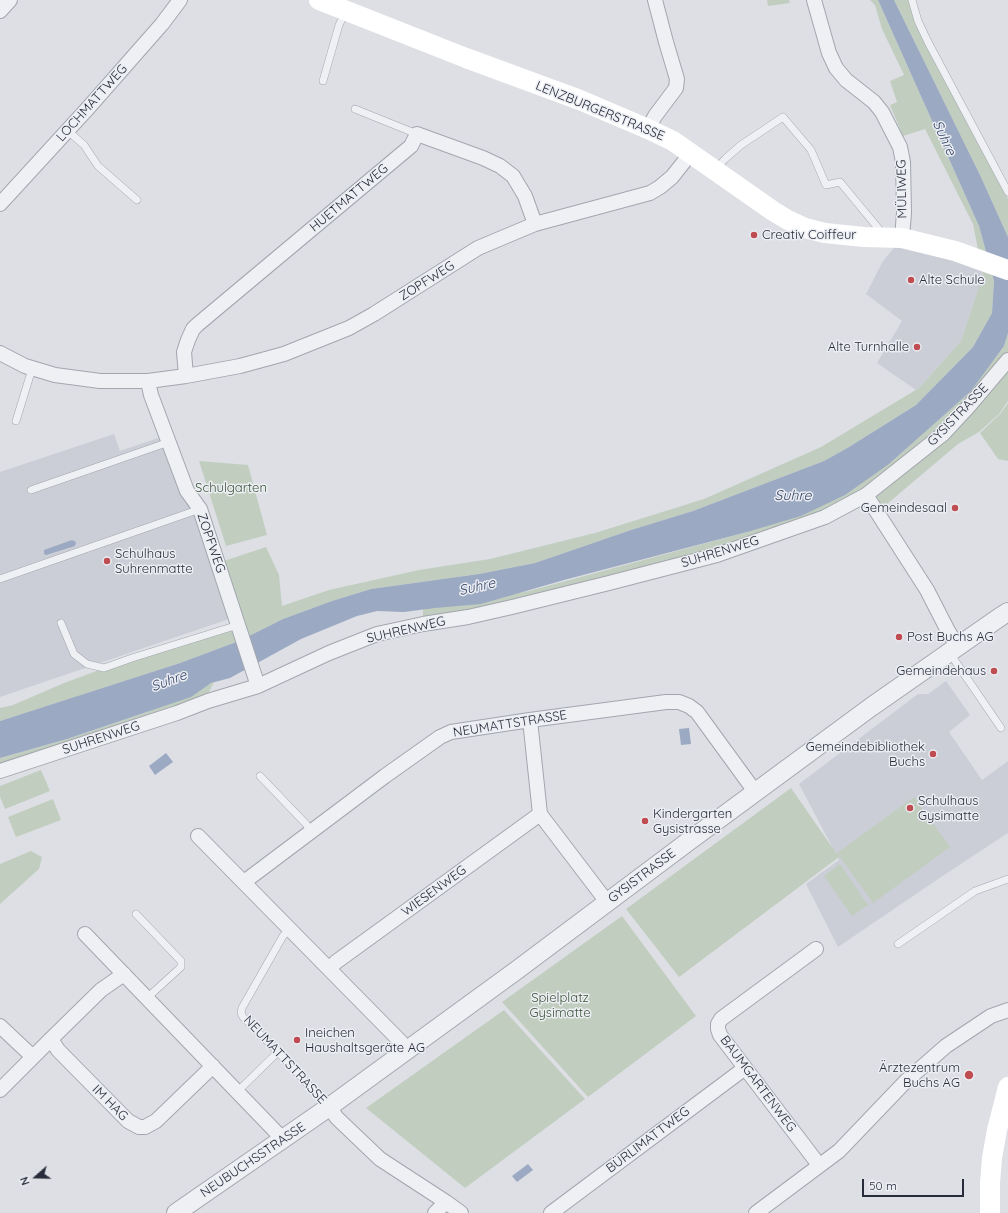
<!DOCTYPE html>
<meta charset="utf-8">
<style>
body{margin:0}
#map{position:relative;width:1008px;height:1213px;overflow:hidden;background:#dddfe5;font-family:Quicksand,sans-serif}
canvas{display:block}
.north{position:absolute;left:16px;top:1157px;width:40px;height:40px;-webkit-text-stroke:3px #eceef3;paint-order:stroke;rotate:250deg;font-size:11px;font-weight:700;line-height:16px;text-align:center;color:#282c3a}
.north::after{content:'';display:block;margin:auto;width:14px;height:18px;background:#282c3a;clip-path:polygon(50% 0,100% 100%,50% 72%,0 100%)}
.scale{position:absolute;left:862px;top:1179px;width:102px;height:18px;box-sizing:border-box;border:2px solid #282c3a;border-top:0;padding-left:5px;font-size:12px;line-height:14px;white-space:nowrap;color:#282c3a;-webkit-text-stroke:3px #eceef3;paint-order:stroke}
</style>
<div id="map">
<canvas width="1008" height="1213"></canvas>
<div class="north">N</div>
<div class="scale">50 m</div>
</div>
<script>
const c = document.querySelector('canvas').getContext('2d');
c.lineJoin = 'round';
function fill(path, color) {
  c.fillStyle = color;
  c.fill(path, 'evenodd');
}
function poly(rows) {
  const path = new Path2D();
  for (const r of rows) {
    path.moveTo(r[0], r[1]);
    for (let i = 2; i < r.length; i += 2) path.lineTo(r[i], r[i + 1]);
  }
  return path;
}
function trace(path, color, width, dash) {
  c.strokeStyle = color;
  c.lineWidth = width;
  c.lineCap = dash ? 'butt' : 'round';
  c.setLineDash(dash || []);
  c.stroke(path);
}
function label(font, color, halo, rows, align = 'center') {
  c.font = font + ' Quicksand,sans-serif';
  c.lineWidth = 3;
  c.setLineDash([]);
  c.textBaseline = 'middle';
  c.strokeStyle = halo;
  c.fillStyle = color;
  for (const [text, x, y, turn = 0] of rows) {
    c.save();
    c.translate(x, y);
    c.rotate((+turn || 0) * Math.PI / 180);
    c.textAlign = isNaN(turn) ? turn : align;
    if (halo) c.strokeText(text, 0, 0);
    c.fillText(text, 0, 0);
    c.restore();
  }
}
fill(poly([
 [902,238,980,260,983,276,961,341,919,388,916,390,877,363,902,321,866,294,883,261],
 [114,434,120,451,158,438,179,459,230,617,226,620,0,697,0,472],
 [946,681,970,715,949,732,982,780,1008,761,1008,833,941,877,838,947,806,884,839,860,799,784,918,694,928,694]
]), '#cbced6');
fill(poly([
 [767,0,789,0,790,3,768,6],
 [870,0,878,0,979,226,994,281,992,313,973,347,916,405,849,447,824,461,693,511,631,530,535,563,479,574,371,589,332,601,283,619,239,641,180,663,0,721,0,708,13,705,64,683,132,658,237,625,218,563,266,547,279,575,282,606,329,590,419,570,490,559,595,533,704,499,821,447,919,388,961,341,983,275,973,224,925,129,903,136,890,105,897,102,890,81,904,75,882,29,875,5],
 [894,0,911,0,927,45,971,121,1008,199,1008,237,980,175],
 [1008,333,1008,401,999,414,979,432,958,444,887,504,855,501,741,541,509,604,423,619,423,609,529,591,747,532,889,464,970,391,1004,346],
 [1008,403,1008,461,998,459,980,433,1000,414],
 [199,461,248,465,267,535,226,546],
 [214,682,206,698,0,767,0,758,67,739,147,712],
 [41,770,50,791,5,809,0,797,0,786],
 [791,788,839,857,679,977,626,909],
 [914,797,950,847,873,903,837,853],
 [53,799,61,820,16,837,8,817],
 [31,851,42,857,39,869,0,904,0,864],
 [840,864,868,905,852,916,824,876],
 [622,916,696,1016,588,1097,502,1002],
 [504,1010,585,1099,465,1188,366,1108]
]), '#c1cebf');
fill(poly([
 [878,0,894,0,980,175,1008,237,1008,333,1004,346,971,391,889,464,845,495,801,516,747,532,564,580,481,604,435,608,404,612,377,611,357,616,301,639,230,678,211,683,191,697,67,739,0,758,0,721,180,663,239,641,283,619,332,601,371,589,479,574,535,563,631,530,693,511,824,461,849,447,916,405,973,347,992,313,994,281,979,226],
 [72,540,76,542,75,546,46,555,44,554,44,550],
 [689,728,691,744,681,745,679,729],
 [166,753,173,762,155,775,149,766],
 [528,1164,533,1170,517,1182,512,1176]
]), '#9ba9c2');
const service = poly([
 [912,0,918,21,928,42,1008,192],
 [323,81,339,25,345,13],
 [355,109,417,134],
 [68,131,84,145,98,166,137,200],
 [716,169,725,159,741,145,783,117,811,150,826,185,840,182,883,234],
 [16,421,32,369],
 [31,490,169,442],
 [0,579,200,509],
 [61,623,74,654,87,664,104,668,132,658,238,625],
 [949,652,1001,728],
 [260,776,306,824,311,831],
 [136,914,181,961,181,967,147,998],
 [289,930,283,936,242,1008,241,1013,243,1017,278,1052,329,1107],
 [898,944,975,891,1008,879],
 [237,1092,278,1052]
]);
const minor = poly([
 [814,0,829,53,836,68,846,80,874,102,882,112,900,147,903,162,904,213,902,238],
 [0,11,10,0],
 [648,129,655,116,676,88,677,79,666,42,655,0],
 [0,204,89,107,162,24,180,0],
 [0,353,25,366,55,375,100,381,148,381,186,376,240,366,284,354,349,328,374,314,478,248,535,224,650,193,660,187,672,177,691,153],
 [186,376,184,352,188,340,193,329,197,325,411,146,417,134,483,158,500,166,513,176,525,196,535,224],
 [148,381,151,395,187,491,200,509,258,686],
 [866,495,927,590,947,629,957,646],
 [530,720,540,814,607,902],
 [0,771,177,713,208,701,258,686,329,653,377,634,423,624,468,617,512,607,609,583,717,555,825,517,866,495,943,434,969,406,1008,360],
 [198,836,329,969,401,1042,406,1050],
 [244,882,385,776,440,737,451,732,530,720,666,702,679,702,689,706,697,712,756,793],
 [85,934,276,1132,282,1140],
 [816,949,721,1019,718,1024,718,1029,720,1035,819,1165],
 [329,969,336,962,540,814],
 [124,974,101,990,51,1039,58,1050,128,1121,139,1127,145,1127,156,1121,213,1066],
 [0,1026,33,1057],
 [0,1090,51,1039],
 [329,1107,337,1118,380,1159,446,1202,461,1213],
 [435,1213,446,1202],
 [551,1213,745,1068],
 [756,1213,839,1151,906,1081,946,1046,991,1016,1008,1010]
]);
const tertiary = poly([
 [176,1213,329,1107,517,970,689,841,871,707,1000,617,1008,612]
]);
trace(service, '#a3a6ae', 8);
trace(minor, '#a3a6ae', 16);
trace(tertiary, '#a3a6ae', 20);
trace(service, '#eff0f4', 7);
trace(minor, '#eff0f4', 14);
trace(tertiary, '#eff0f4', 18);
trace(poly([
 [319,0,466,58,580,100,648,129,673,141,773,211,788,220,805,228,825,233,864,237,902,238,955,251,1008,270],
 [990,1213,990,1183,992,1158,997,1130,1008,1087]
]), '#fff', 20);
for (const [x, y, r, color] of [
 [754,235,4,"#bf4c50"],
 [911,280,4,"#bf4c50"],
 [917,347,4,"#bf4c50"],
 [955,508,4,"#bf4c50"],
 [107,561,4,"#bf4c50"],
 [899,637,4,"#bf4c50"],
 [994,671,4,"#bf4c50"],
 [933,754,4,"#bf4c50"],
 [910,808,4,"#bf4c50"],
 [645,821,4,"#bf4c50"],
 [297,1040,4,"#bf4c50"],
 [969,1075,5,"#bf4c50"]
]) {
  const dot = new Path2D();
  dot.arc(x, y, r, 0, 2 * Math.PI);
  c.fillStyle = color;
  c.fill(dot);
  trace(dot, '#eceef3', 1.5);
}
label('13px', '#282c3a', '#eceef3', [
 ["LOCHMATTWEG",92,103,-48],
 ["LENZBURGERSTRASSE",600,111,22],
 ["MÜLIWEG",902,189,-91],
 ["HUETMATTWEG",349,198,-40],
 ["ZOPFWEG",427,281,-32],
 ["GYSISTRASSE",958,415,-46],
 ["ZOPFWEG",211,543,71],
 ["SUHRENWEG",720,552,-17],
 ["SUHRENWEG",406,630,-13],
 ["NEUMATTSTRASSE",510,724,-9],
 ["SUHRENWEG",101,738,-18],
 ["GYSISTRASSE",642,876,-37],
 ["WIESENWEG",434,891,-36],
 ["NEUMATTSTRASSE",285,1060,47],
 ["BAUMGARTENWEG",758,1084,53],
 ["IM HAG",110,1103,45],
 ["BÜRLIMATTWEG",648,1140,-37],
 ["NEUBUCHSSTRASSE",253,1160,-34]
]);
label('13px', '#282c3a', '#eceef3', [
 ["Creativ Coiffeur",762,235],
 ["Alte Schule",919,280],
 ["Alte Turnhalle",909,347,"right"],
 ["Gemeindesaal",947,508,"right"],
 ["Schulhaus",115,554],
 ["Suhrenmatte",115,569],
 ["Post Buchs AG",907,637],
 ["Gemeindehaus",986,671,"right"],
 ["Gemeindebibliothek",925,747,"right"],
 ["Buchs",925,762,"right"],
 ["Schulhaus",918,801],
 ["Gysimatte",918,816],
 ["Kindergarten",653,814],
 ["Gysistrasse",653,829],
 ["Ineichen",305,1033],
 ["Haushaltsgeräte AG",305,1048],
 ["Ärztezentrum",960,1068,"right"],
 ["Buchs AG",960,1083,"right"]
], 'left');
label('13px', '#395436', '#eceef3', [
 ["Schulgarten",231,488],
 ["Spielplatz",560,998],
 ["Gysimatte",560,1013]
]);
label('italic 14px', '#364769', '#eceef3', [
 ["Suhre",944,138,65],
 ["Suhre",793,496],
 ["Suhre",477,587,-13],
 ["Suhre",169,681,-21]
]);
</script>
